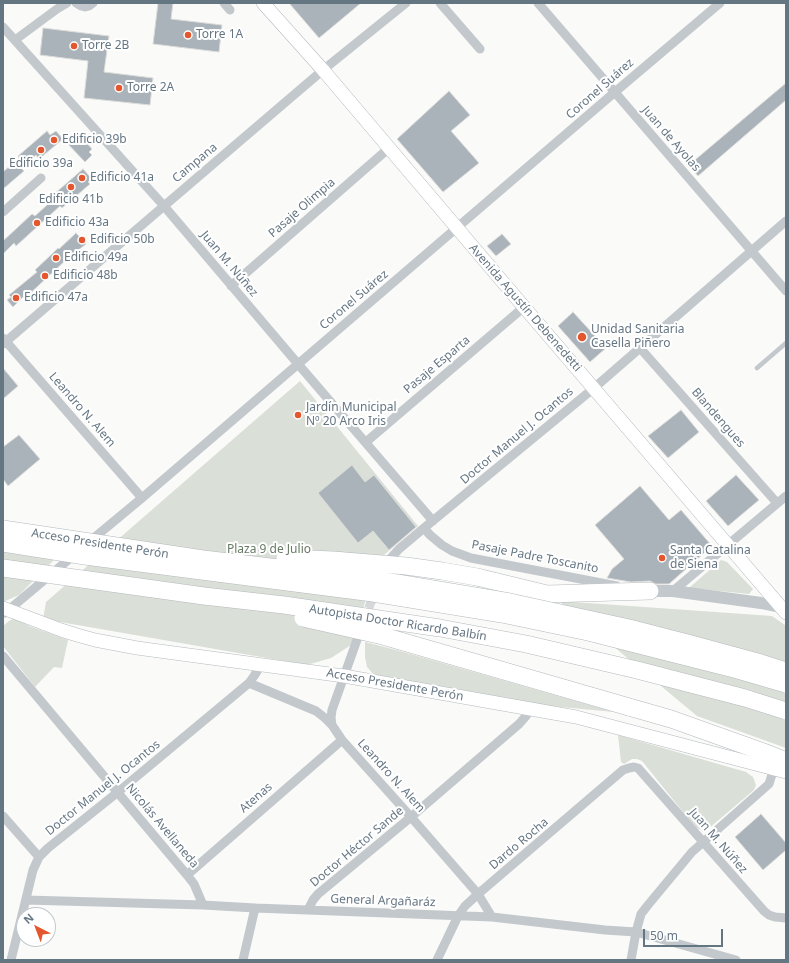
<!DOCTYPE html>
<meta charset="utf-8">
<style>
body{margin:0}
#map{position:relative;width:789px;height:963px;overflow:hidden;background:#fafaf8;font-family:"Noto Sans",sans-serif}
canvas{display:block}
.frame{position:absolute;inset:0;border:4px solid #657683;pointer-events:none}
.north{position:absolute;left:16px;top:907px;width:40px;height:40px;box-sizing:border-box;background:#fff;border:1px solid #c1c8cd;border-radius:50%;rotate:318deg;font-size:11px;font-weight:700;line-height:16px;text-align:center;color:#657683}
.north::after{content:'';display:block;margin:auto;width:14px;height:18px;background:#e4572e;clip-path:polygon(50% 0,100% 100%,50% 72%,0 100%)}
.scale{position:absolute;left:643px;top:929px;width:80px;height:18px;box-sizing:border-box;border:2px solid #657683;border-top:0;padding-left:5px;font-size:12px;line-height:14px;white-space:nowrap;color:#657683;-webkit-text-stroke:3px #fff;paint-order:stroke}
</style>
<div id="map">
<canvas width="789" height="963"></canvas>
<div class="frame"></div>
<div class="north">N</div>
<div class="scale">50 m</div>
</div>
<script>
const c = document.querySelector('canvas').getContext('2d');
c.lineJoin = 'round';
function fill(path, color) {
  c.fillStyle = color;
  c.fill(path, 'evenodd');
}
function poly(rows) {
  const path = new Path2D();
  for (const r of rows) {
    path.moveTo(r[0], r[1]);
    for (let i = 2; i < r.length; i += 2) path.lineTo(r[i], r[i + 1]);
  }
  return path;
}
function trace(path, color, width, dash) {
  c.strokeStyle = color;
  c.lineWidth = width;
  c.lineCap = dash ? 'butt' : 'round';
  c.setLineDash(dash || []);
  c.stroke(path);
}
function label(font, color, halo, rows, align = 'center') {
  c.font = font + ' "Noto Sans",sans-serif';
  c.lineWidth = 4;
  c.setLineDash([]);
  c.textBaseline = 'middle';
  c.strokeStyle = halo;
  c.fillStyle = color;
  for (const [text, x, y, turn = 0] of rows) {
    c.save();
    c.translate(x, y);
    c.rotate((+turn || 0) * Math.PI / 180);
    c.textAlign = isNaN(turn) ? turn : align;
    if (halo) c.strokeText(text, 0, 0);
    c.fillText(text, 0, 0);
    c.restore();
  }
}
fill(poly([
 [300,381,418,526,384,555,374,575,351,645,331,658,307,665,43,619,46,602],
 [3,525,78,536,19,595,3,602],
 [721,560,727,562,753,589,749,594,689,588],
 [559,601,772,616,785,625,786,626,786,748,697,716],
 [13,619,19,620,29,626,68,640,62,668,54,667,35,687,3,646,3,626,9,621],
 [365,642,400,651,614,712,540,705,375,676,367,667,365,657],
 [618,735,746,772,753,777,756,785,754,790,708,829,702,830,696,828,642,761,637,759,632,759,624,764,621,762]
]), '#dadfd7');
const building = poly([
 [158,3,173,3,171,19,222,25,219,52,153,44,158,3],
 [289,3,361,3,319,38,289,3],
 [43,28,109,36,104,72,153,78,150,105,84,98,88,61,40,55,43,28],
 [786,83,786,100,698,176,689,165,786,83],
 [449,91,470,115,451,131,479,163,443,192,397,139,449,91],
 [47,131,50,135,56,131,63,139,39,159,36,155,21,168,24,171,3,189,3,172,19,158,18,156,47,131],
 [73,135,77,138,80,135,92,149,89,152,92,155,85,162,66,142,73,135],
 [83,169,92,179,88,182,90,184,62,208,60,206,16,246,14,243,3,254,3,241,32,214,35,216,47,205,45,202,83,169],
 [76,233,86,244,67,259,24,299,23,297,13,307,7,300,11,297,9,295,37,272,35,270,54,252,58,248,59,249,76,233],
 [502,234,511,244,496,256,487,246,502,234],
 [573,312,606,348,590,362,558,326,573,312],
 [3,368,18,386,3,399,3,368],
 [681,410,699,432,668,458,648,436,681,410],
 [19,435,40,459,8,486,3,479,3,447,19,435],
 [352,465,365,482,374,475,416,527,389,550,373,531,358,543,318,493,352,465],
 [736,475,759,500,728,526,706,501,736,475],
 [640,486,669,520,681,510,712,546,669,584,656,584,650,581,631,582,607,578,612,569,624,559,595,525,640,486],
 [761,814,786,843,786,850,763,870,735,837,761,814]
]);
fill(building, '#aab3b9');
trace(building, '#dcdcda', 1);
trace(poly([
 [364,621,375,591]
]), '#d5d9db', 9, [9, 4.5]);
const secondary = poly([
 [263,3,323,70,524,307,786,613],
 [3,608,61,630,77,635,95,640,137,648,344,676,576,717,786,772]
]);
const motorway = poly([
 [477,577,547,594,650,591],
 [629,707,671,719,769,754,786,761]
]);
trace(secondary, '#b3babf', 14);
trace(motorway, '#b4b9bd', 18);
trace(poly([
 [757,368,786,343]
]), '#c3c8cc', 4.5);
trace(poly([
 [76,3,81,6,85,7,89,6,93,3],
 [224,3,230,10],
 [440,3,480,49],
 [538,3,786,291],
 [3,27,164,206,298,364,433,521],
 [15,40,57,9,67,3],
 [3,212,41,178],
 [231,286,389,148],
 [3,338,142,498],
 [3,344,164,206,323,70,406,3],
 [640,348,777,503],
 [366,442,524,307],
 [424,528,430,535,442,545,452,551,471,558,617,586],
 [89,542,142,498,615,92,720,3],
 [390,559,399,549,424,528,594,388,786,221],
 [673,591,786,496],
 [5,613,74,555],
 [3,656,187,875,194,884,203,905],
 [249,683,316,711,325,718,332,725,342,740,411,817,478,894,492,917],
 [332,725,331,718,332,710,358,637],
 [3,816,39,857],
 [187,875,342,740],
 [26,900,203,905,255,908,492,917,605,930,636,932,736,960],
 [308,910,313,900,318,894,411,817,519,724,526,716,531,709],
 [11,960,33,870,39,857,48,848,118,792,249,683,254,676,261,665],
 [243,960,255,908],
 [437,960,458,916,465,906,478,894,623,770,629,768,634,767,638,768,764,911,769,915,775,917,786,918],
 [631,960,636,932,641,914,648,905,692,852,769,784,774,768]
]), '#c3c8cc', 9);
trace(poly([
 [650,591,673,591,761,603,785,608]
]), '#c3c8cc', 12);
trace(secondary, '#fff', 13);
trace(motorway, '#fff', 17);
const motorwayBridge = poly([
 [3,529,203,559,329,574,397,583,510,602,629,628,691,644,761,663,786,671],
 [3,543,85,556,373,593,502,614,588,632,738,670,786,684],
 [285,558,333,560,406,566,442,571,477,577],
 [3,568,204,596,284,605,440,628,526,644,637,670,745,698,786,711],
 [303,618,383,636,629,707]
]);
trace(motorwayBridge, '#b4b9bd', 18, []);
trace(motorwayBridge, '#fff', 17);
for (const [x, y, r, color] of [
 [188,35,4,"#e4572e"],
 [74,46,4,"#e4572e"],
 [119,88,4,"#e4572e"],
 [54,140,4,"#e4572e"],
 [41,150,4,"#e4572e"],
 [82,178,4,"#e4572e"],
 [71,187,4,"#e4572e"],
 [37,223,4,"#e4572e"],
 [82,240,4,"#e4572e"],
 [56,258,4,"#e4572e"],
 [45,276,4,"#e4572e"],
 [16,298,4,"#e4572e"],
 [582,337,5,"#e4572e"],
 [298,415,4,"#e4572e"],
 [662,558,4,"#e4572e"]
]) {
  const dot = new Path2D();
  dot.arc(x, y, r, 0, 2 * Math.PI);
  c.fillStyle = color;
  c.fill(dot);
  trace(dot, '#fff', 1.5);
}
label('12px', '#657683', '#fff', [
 ["Torre 1A",196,35],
 ["Torre 2B",82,46],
 ["Torre 2A",127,88],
 ["Edificio 39b",62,140],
 ["Edificio 39a",41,164,"center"],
 ["Edificio 41a",90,178],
 ["Edificio 41b",71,200,"center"],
 ["Edificio 43a",45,223],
 ["Edificio 50b",90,240],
 ["Edificio 49a",64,258],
 ["Edificio 48b",53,276],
 ["Edificio 47a",24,298],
 ["Unidad Sanitaria",591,330],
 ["Casella Piñero",591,344],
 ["Jardín Municipal",306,408],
 ["Nº 20 Arco Iris",306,422],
 ["Santa Catalina",670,551],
 ["de Siena",670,565]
], 'left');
label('12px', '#657683', '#fff', [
 ["Coronel Suárez",600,89,-41],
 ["Juan de Ayolas",671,139,49],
 ["Campana",195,163,-40],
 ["Pasaje Olimpia",302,208,-41],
 ["Juan M. Núñez",229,264,50],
 ["Coronel Suárez",354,300,-40],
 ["Avenida Agustín Debenedetti",525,308,49],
 ["Pasaje Esparta",437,365,-40],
 ["Leandro N. Alem",82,410,49],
 ["Blandengues",718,418,49],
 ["Doctor Manuel J. Ocantos",517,436,-40],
 ["Acceso Presidente Perón",100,544,9],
 ["Pasaje Padre Toscanito",535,557,11],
 ["Autopista Doctor Ricardo Balbín",398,623,9],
 ["Acceso Presidente Perón",395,685,10],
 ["Leandro N. Alem",391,776,48],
 ["Doctor Manuel J. Ocantos",103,788,-39],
 ["Atenas",256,798,-41],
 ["Nicolás Avellaneda",162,826,50],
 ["Juan M. Núñez",718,841,49],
 ["Dardo Rocha",519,844,-40],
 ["Doctor Héctor Sande",357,847,-40],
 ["General Argañaráz",383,901,2]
]);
label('12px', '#687a64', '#fff', [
 ["Plaza 9 de Julio",269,550]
]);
</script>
